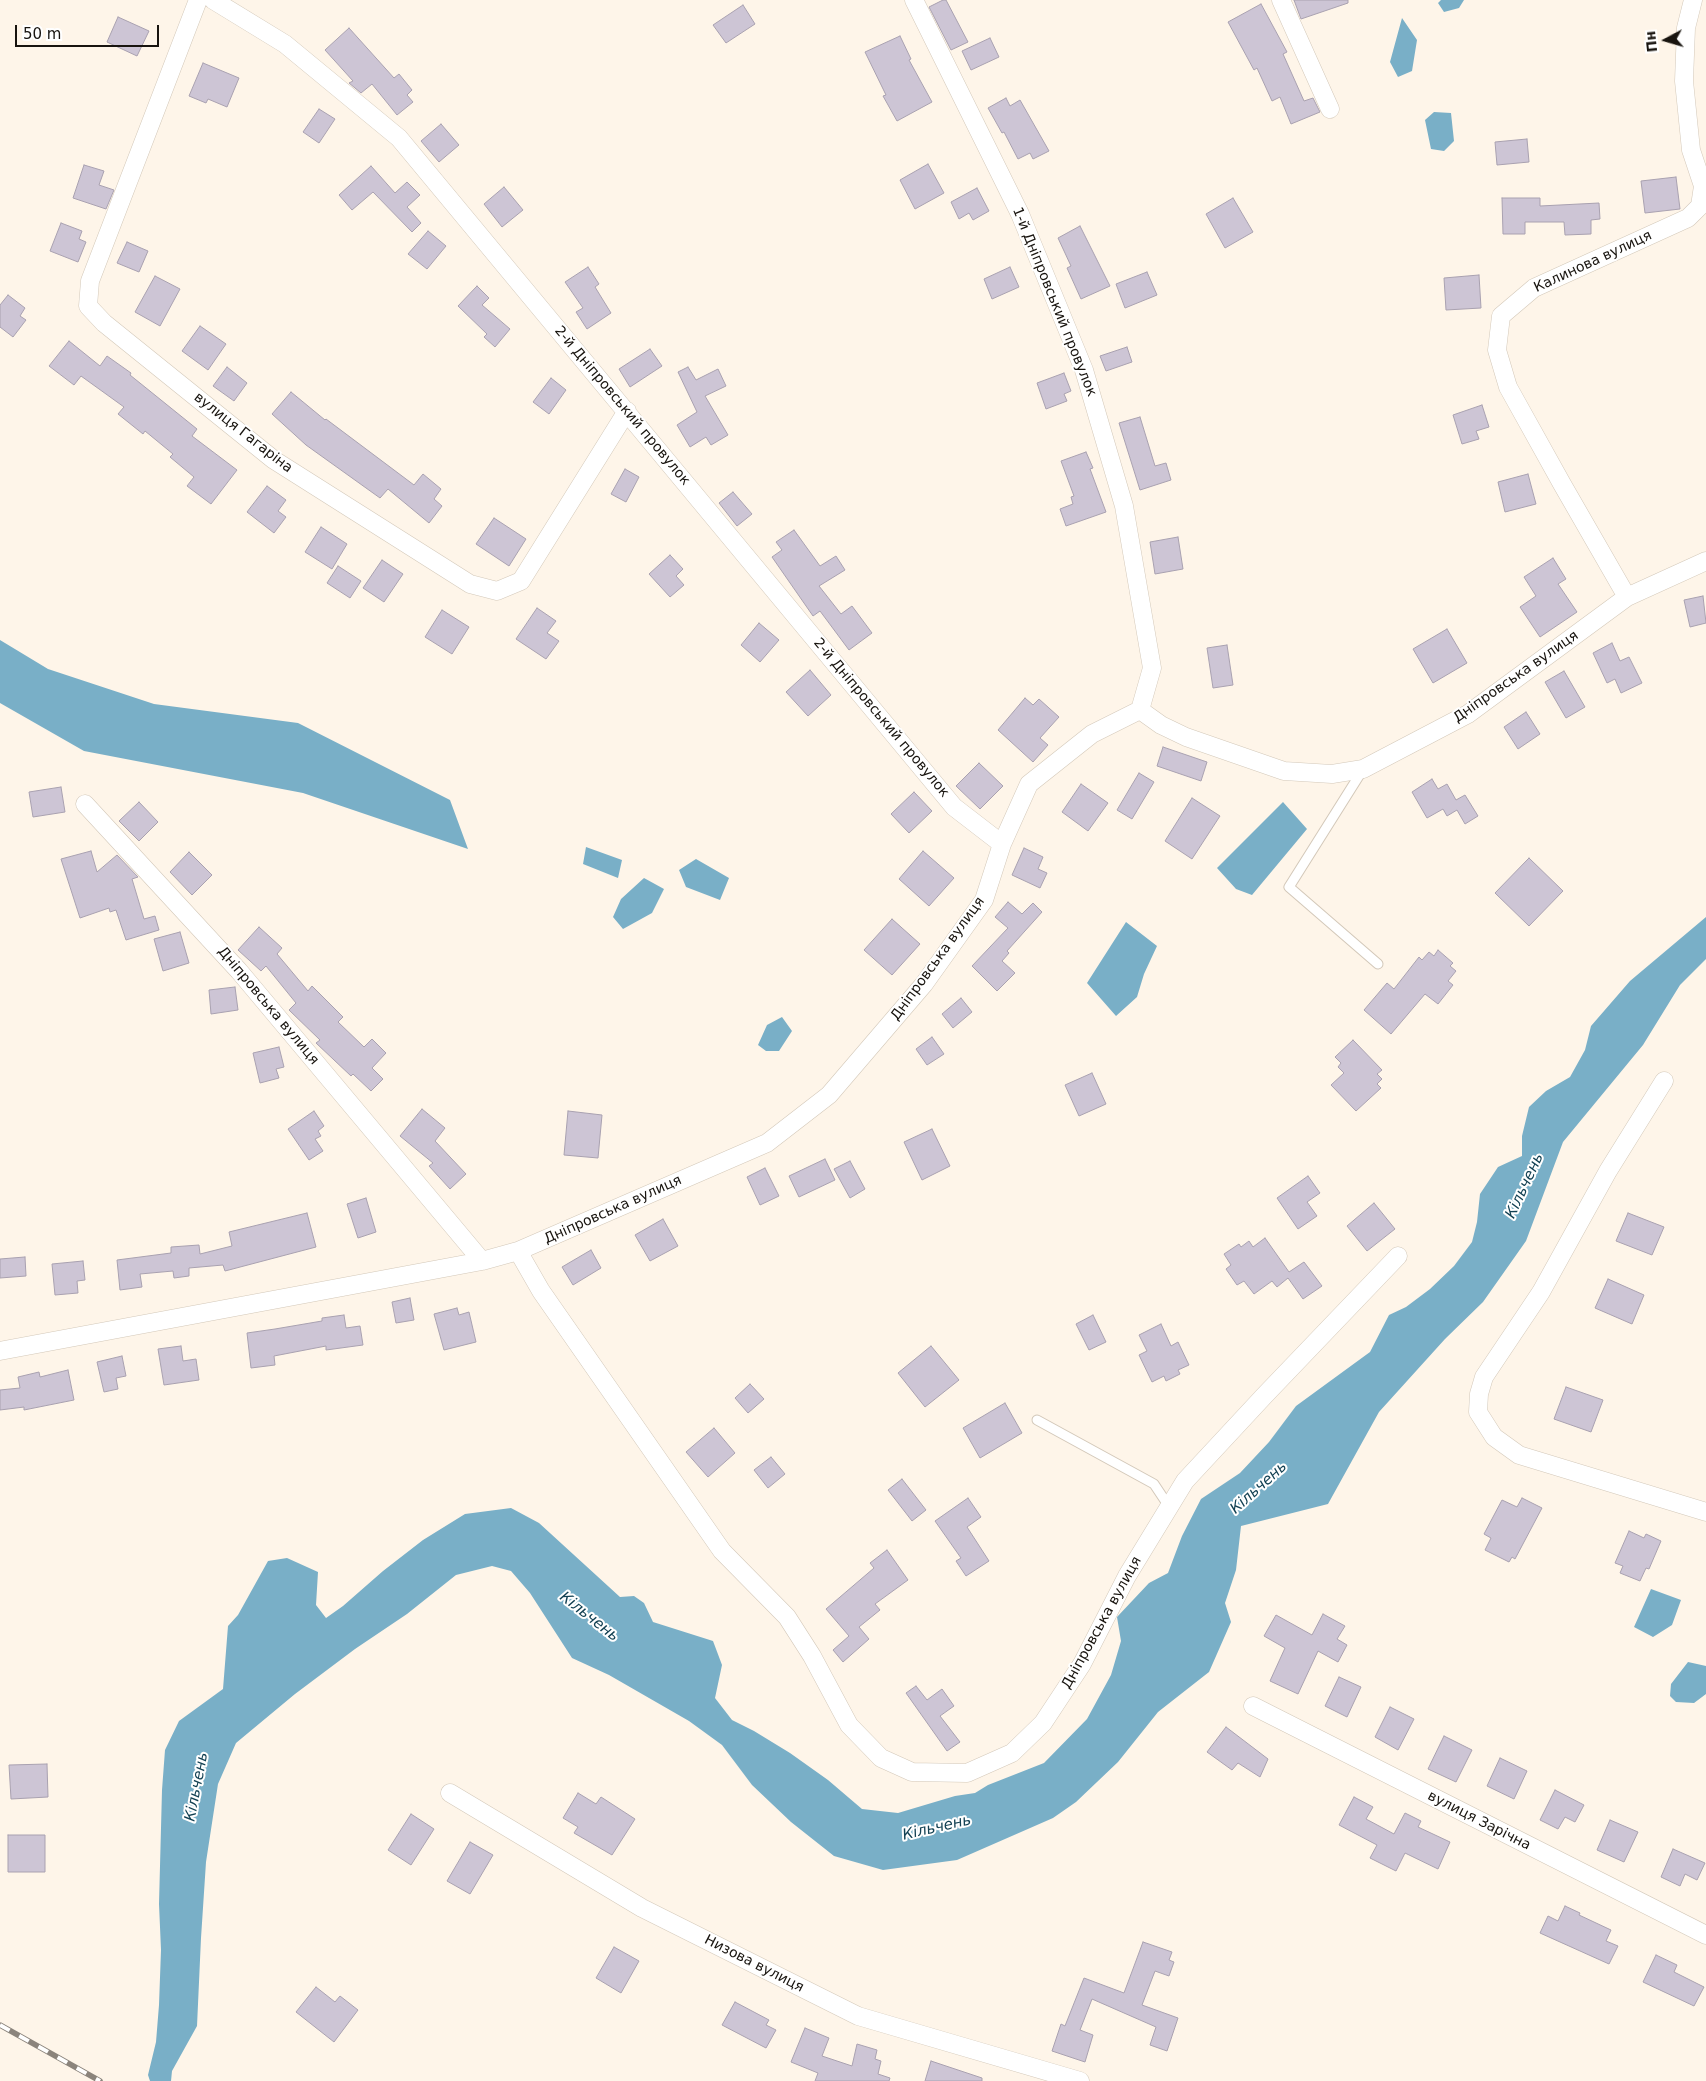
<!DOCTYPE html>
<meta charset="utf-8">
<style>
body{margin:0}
#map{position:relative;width:1706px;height:2081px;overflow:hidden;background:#fef5e9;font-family:"DejaVu Sans",sans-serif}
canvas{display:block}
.north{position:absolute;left:1641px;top:15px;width:50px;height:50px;-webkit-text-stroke:4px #fff;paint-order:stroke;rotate:264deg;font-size:14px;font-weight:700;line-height:20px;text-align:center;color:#18140f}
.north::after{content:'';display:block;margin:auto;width:18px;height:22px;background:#18140f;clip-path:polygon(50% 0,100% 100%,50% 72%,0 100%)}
.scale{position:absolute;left:15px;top:25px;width:144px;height:22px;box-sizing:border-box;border:2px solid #18140f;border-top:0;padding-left:6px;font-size:15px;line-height:18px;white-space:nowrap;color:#18140f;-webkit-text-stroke:4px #fff;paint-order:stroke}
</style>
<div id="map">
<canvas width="1706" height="2081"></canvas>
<div class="north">Пн</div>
<div class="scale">50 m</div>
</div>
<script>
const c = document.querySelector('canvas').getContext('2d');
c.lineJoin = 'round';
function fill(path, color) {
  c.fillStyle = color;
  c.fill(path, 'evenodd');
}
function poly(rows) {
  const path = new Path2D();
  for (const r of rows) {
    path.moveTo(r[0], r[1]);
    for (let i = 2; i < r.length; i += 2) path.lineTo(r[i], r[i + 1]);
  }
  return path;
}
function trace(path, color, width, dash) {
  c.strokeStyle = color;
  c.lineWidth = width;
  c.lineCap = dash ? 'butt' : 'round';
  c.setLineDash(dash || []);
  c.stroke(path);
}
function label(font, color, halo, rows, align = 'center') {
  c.font = font + ' "DejaVu Sans",sans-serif';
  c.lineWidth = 4;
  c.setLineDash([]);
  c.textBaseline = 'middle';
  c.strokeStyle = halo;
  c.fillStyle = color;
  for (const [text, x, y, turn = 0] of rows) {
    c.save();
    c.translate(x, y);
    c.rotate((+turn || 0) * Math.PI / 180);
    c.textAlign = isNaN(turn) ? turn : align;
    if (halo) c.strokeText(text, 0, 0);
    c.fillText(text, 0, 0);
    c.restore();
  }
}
fill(poly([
 [1441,0,1464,0,1459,8,1444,12,1438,3],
 [1402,18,1417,40,1412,71,1398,77,1390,62],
 [1434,112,1451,113,1454,141,1444,151,1431,149,1425,120],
 [0,640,48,669,154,704,298,723,450,800,468,849,303,793,84,751,0,703],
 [1283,802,1307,829,1252,895,1236,889,1217,868],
 [586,847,622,860,618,878,583,864],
 [696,859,729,878,720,900,686,887,679,870],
 [644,878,664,889,652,913,623,929,613,917,621,899],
 [1706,917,1706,959,1680,985,1643,1045,1563,1142,1526,1241,1483,1302,1445,1339,1379,1412,1328,1504,1241,1526,1236,1570,1225,1603,1231,1622,1209,1672,1158,1712,1118,1762,1076,1802,1053,1818,957,1860,883,1870,834,1856,791,1822,752,1785,722,1745,689,1721,609,1675,572,1658,530,1593,511,1571,492,1566,456,1575,407,1614,355,1649,295,1694,236,1743,218,1784,206,1862,201,1938,197,2026,172,2071,171,2081,150,2081,148,2075,156,2042,159,2005,161,1950,159,1904,162,1790,165,1750,179,1721,223,1689,228,1626,238,1615,268,1561,287,1558,318,1572,316,1605,326,1618,343,1606,383,1571,423,1540,465,1514,511,1508,539,1523,620,1597,634,1596,644,1603,653,1622,713,1641,722,1665,715,1698,732,1720,754,1731,790,1753,828,1780,862,1809,898,1813,955,1796,975,1793,988,1785,1044,1763,1087,1719,1111,1675,1121,1641,1117,1617,1149,1583,1168,1573,1182,1536,1201,1499,1240,1473,1269,1442,1296,1406,1370,1352,1389,1315,1406,1307,1430,1289,1454,1266,1472,1242,1477,1222,1480,1194,1498,1167,1522,1156,1522,1136,1529,1107,1546,1091,1570,1077,1585,1050,1591,1026,1630,981],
 [1126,922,1157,946,1144,974,1137,997,1116,1016,1087,983],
 [782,1017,792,1031,779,1051,766,1051,758,1045,767,1025],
 [1651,1589,1681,1600,1672,1625,1653,1637,1634,1627],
 [1688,1662,1706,1666,1706,1694,1694,1703,1676,1702,1670,1696,1671,1684]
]), '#79afc7');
const building = poly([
 [943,0,946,0,968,42,951,50,929,7,943,0],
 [1294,0,1348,0,1348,3,1301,19,1294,0],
 [1261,4,1287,52,1283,54,1304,101,1313,98,1320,112,1291,124,1280,97,1272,101,1257,68,1254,70,1228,22,1261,4],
 [743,5,755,24,726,43,713,25,743,5],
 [118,17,149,31,137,56,107,42,118,17],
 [349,28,394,78,399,74,412,90,407,95,413,102,397,115,372,84,361,93,349,83,353,81,325,50,349,28],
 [900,36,911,59,909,60,932,102,897,121,883,96,886,95,865,52,900,36],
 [990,38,999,57,971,70,962,51,990,38],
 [203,63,239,78,227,107,208,99,206,103,189,96,203,63],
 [1006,98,1010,106,1020,100,1049,151,1033,159,1030,153,1018,159,1004,132,1002,133,988,108,1006,98],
 [319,109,335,119,319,143,303,132,319,109],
 [441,124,459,145,439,162,421,141,441,124],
 [1527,139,1529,162,1497,165,1495,142,1527,139],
 [928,164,944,193,915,209,900,180,928,164],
 [84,165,104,171,99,185,114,190,106,209,73,198,84,165],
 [371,166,395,193,407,182,420,195,407,207,421,223,412,232,373,192,352,210,339,195,371,166],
 [1676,177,1680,209,1645,213,1641,181,1676,177],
 [504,187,523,210,502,227,484,204,504,187],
 [977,188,989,211,973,220,969,213,959,219,951,202,977,188],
 [1233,198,1253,232,1225,248,1206,214,1233,198],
 [1502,198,1540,198,1540,206,1599,203,1600,219,1591,220,1591,234,1565,235,1564,222,1525,222,1525,234,1503,234,1502,198],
 [61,223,82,231,79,239,86,242,78,262,50,251,61,223],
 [1080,226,1110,286,1081,299,1067,268,1071,266,1058,238,1080,226],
 [428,231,446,246,427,269,408,254,428,231],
 [127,242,148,251,139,272,117,263,127,242],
 [588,267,599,284,595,287,611,313,587,329,576,312,583,308,565,282,588,267],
 [1010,267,1019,287,992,299,984,279,1010,267],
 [1147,272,1157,295,1125,308,1116,284,1147,272],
 [1479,275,1481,308,1446,310,1444,278,1479,275],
 [155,276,180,289,160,326,135,312,155,276],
 [477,286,489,298,482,305,510,329,495,347,484,337,487,334,458,306,477,286],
 [8,295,25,308,20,316,26,320,13,337,0,327,0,305,8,295],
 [200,326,226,344,208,370,182,351,200,326],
 [69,341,100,366,107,356,131,373,130,375,197,429,192,436,237,470,211,504,187,486,194,477,170,457,173,454,145,431,143,434,118,414,124,407,81,376,74,385,49,366,69,341],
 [1127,347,1132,362,1106,371,1100,356,1127,347],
 [650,349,662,366,630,387,619,369,650,349],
 [227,367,247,383,234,401,213,386,227,367],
 [688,367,696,380,718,369,726,386,705,396,728,435,711,445,706,437,690,447,677,425,697,412,678,372,688,367],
 [1064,373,1071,391,1064,394,1067,401,1046,409,1037,383,1064,373],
 [551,378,566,390,549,414,533,402,551,378],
 [291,392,325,420,326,419,414,485,423,474,441,489,434,499,442,506,429,523,388,489,380,498,306,445,272,414,291,392],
 [1482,405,1489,427,1476,431,1479,439,1462,444,1453,415,1482,405],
 [1140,417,1155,466,1166,463,1171,480,1140,490,1119,423,1140,417],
 [1086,452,1093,468,1090,469,1106,512,1066,526,1060,509,1073,504,1071,497,1074,496,1061,461,1086,452],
 [625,469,639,477,626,502,611,494,625,469],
 [1528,474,1536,504,1505,512,1498,482,1528,474],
 [267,486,286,500,278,511,286,517,274,533,247,512,267,486],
 [733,492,752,514,737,526,719,503,733,492],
 [494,518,526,539,509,566,476,544,494,518],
 [321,527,347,544,332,569,305,552,321,527],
 [794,530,820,566,836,556,845,570,819,586,841,614,852,606,872,633,849,650,820,611,813,616,772,557,782,550,776,542,794,530],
 [1178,537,1183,569,1155,574,1150,542,1178,537],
 [670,555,683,569,676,576,684,585,670,597,649,574,670,555],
 [1553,558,1566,579,1558,584,1577,612,1540,637,1520,607,1536,596,1524,577,1553,558],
 [382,560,403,574,384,602,363,588,382,560],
 [338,566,361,581,350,598,327,583,338,566],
 [1703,596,1706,623,1690,627,1684,600,1703,596],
 [537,608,556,621,547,633,559,641,546,659,516,639,537,608],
 [442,610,469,627,452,654,425,637,442,610],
 [759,623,779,640,760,662,741,645,759,623],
 [1447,629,1467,663,1433,683,1413,649,1447,629],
 [1612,643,1620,661,1629,657,1642,683,1621,693,1615,679,1607,683,1593,653,1612,643],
 [1227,645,1233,685,1213,688,1207,648,1227,645],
 [810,670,831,695,808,716,786,692,810,670],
 [1564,671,1585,707,1566,718,1545,682,1564,671],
 [1025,698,1033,705,1039,699,1059,717,1040,738,1048,745,1033,762,998,730,1025,698],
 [1526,712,1540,734,1518,749,1504,727,1526,712],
 [1163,747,1207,762,1201,781,1157,766,1163,747],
 [979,763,1003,786,980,809,956,786,979,763],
 [1139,773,1154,782,1132,819,1117,810,1139,773],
 [1432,779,1438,789,1447,784,1456,800,1465,795,1478,816,1465,824,1457,810,1447,816,1443,809,1427,818,1412,792,1432,779],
 [1081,784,1108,803,1088,831,1062,812,1081,784],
 [61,787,65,812,33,817,29,792,61,787],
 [914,792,932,811,909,833,891,814,914,792],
 [1192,798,1220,816,1192,859,1165,841,1192,798],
 [139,802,158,822,139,841,119,821,139,802],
 [1024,848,1043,857,1038,869,1047,873,1040,888,1012,875,1024,848],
 [91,851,97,872,117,855,138,877,132,879,144,919,155,916,159,930,126,940,116,910,110,912,109,908,80,918,61,859,91,851],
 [923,851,954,878,929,906,899,879,923,851],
 [189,852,212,875,192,895,170,872,189,852],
 [1529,858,1563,891,1529,926,1495,893,1529,858],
 [1008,902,1022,914,1033,903,1042,912,1007,951,1009,953,1002,961,1015,973,997,991,972,966,1008,928,995,917,1008,902],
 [892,919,920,944,892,975,864,950,892,919],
 [259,927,282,948,277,954,308,991,312,986,343,1017,338,1022,364,1047,372,1039,386,1053,372,1068,383,1079,371,1091,353,1074,351,1076,316,1043,320,1040,289,1010,296,1003,266,966,261,971,238,950,259,927],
 [180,932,189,963,163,971,154,939,180,932],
 [1438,950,1453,963,1450,966,1456,971,1448,981,1453,985,1438,1004,1425,994,1391,1034,1364,1010,1387,983,1394,989,1419,957,1422,960,1429,952,1434,956,1438,950],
 [235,987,238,1010,211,1014,209,990,235,987],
 [961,998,972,1012,953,1028,942,1014,961,998],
 [932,1037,944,1054,927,1065,916,1049,932,1037],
 [1353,1040,1382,1070,1377,1074,1382,1079,1377,1084,1381,1088,1356,1111,1331,1085,1344,1073,1338,1067,1341,1063,1335,1057,1353,1040],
 [279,1047,284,1067,276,1069,279,1078,260,1083,253,1053,279,1047],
 [1092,1073,1106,1104,1079,1116,1065,1085,1092,1073],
 [422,1109,445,1128,435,1141,466,1174,450,1189,429,1166,433,1163,400,1136,422,1109],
 [314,1111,324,1126,318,1131,321,1136,315,1139,323,1151,309,1160,288,1129,314,1111],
 [568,1111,602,1115,598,1158,564,1155,568,1111],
 [932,1129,950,1166,922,1180,904,1142,932,1129],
 [825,1159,835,1180,799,1197,789,1176,825,1159],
 [850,1161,865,1189,850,1198,834,1169,850,1161],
 [765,1168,779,1196,760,1205,747,1177,765,1168],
 [1308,1176,1320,1193,1307,1202,1317,1216,1298,1229,1277,1198,1308,1176],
 [366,1198,376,1232,358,1238,347,1204,366,1198],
 [1374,1203,1395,1229,1367,1251,1347,1226,1374,1203],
 [307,1213,316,1247,225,1271,223,1265,189,1268,189,1276,174,1278,173,1271,140,1274,142,1287,120,1290,117,1260,171,1253,171,1247,199,1245,200,1254,232,1246,229,1232,307,1213],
 [1628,1213,1664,1227,1652,1255,1616,1241,1628,1213],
 [663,1219,678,1246,650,1261,635,1235,663,1219],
 [1265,1238,1289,1272,1304,1262,1322,1286,1303,1299,1288,1278,1277,1287,1272,1281,1254,1294,1244,1281,1237,1285,1226,1269,1231,1265,1224,1254,1239,1244,1241,1247,1249,1241,1253,1247,1265,1238],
 [591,1250,601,1268,573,1285,562,1267,591,1250],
 [25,1257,26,1276,0,1278,0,1259,25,1257],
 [83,1261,85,1280,77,1281,78,1293,55,1295,52,1264,83,1261],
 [1608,1279,1644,1295,1632,1324,1595,1308,1608,1279],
 [410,1298,414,1320,396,1323,392,1302,410,1298],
 [457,1308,459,1315,469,1312,476,1342,444,1350,434,1314,457,1308],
 [344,1315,346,1328,360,1326,363,1345,326,1350,326,1346,274,1356,275,1365,251,1368,247,1333,275,1329,322,1321,322,1318,344,1315],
 [1093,1315,1106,1342,1089,1350,1076,1324,1093,1315],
 [1161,1324,1171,1346,1178,1342,1189,1365,1178,1370,1180,1374,1166,1381,1164,1376,1152,1382,1139,1355,1147,1351,1139,1335,1161,1324],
 [181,1346,183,1361,196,1359,199,1380,164,1385,158,1349,181,1346],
 [931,1346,959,1380,925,1407,898,1373,931,1346],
 [122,1356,126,1376,116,1378,118,1389,104,1392,97,1362,122,1356],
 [68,1370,74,1400,24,1410,24,1407,0,1410,0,1390,20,1388,18,1377,39,1372,40,1377,68,1370],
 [750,1384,764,1399,748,1413,735,1398,750,1384],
 [1566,1387,1603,1400,1591,1432,1554,1419,1566,1387],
 [1005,1403,1022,1433,980,1458,963,1428,1005,1403],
 [714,1428,735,1453,708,1477,686,1452,714,1428],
 [771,1457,785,1474,768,1488,754,1470,771,1457],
 [902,1479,926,1510,912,1521,888,1490,902,1479],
 [968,1498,981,1517,967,1527,989,1561,966,1576,956,1561,961,1558,935,1521,968,1498],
 [1522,1498,1542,1508,1515,1559,1512,1557,1509,1562,1485,1550,1491,1538,1484,1534,1502,1500,1517,1507,1522,1498],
 [1629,1531,1644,1538,1646,1534,1661,1541,1649,1569,1646,1568,1640,1581,1620,1573,1623,1566,1615,1563,1629,1531],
 [887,1550,908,1580,875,1604,880,1610,859,1627,869,1639,843,1662,833,1650,849,1636,826,1609,874,1568,870,1563,887,1550],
 [1323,1614,1345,1626,1337,1639,1347,1645,1338,1662,1318,1651,1298,1694,1270,1681,1285,1648,1264,1636,1276,1615,1312,1635,1323,1614],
 [1339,1677,1361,1687,1347,1717,1325,1706,1339,1677],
 [916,1686,927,1700,942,1689,954,1706,940,1716,960,1742,947,1751,906,1693,916,1686],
 [1390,1707,1414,1719,1398,1750,1375,1737,1390,1707],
 [1226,1727,1268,1759,1260,1777,1238,1763,1232,1770,1207,1752,1226,1727],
 [1444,1736,1472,1750,1456,1782,1428,1769,1444,1736],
 [1500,1758,1527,1771,1514,1799,1487,1786,1500,1758],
 [47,1764,48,1797,11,1799,9,1765,47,1764],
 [1555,1790,1584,1805,1575,1822,1565,1817,1558,1829,1540,1820,1555,1790],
 [578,1793,596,1804,601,1797,635,1819,612,1855,574,1833,578,1827,563,1818,578,1793],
 [1354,1797,1373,1807,1366,1819,1394,1834,1405,1813,1421,1821,1418,1827,1450,1842,1438,1869,1405,1853,1396,1871,1370,1858,1377,1845,1339,1825,1354,1797],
 [411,1814,434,1829,411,1865,388,1850,411,1814],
 [1610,1820,1638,1832,1624,1862,1597,1850,1610,1820],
 [8,1835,45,1835,45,1872,8,1872,8,1835],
 [470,1842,493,1855,470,1894,447,1881,470,1842],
 [1673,1849,1705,1863,1697,1880,1685,1874,1680,1886,1661,1877,1673,1849],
 [1565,1906,1580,1913,1579,1915,1611,1930,1606,1941,1618,1946,1609,1964,1540,1933,1548,1916,1558,1921,1565,1906],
 [1143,1942,1172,1952,1169,1960,1174,1962,1169,1976,1155,1971,1142,2005,1178,2018,1167,2051,1150,2045,1156,2027,1092,1999,1080,2030,1093,2035,1085,2062,1052,2051,1061,2024,1065,2026,1084,1978,1124,1993,1143,1942],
 [614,1947,639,1961,621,1993,596,1978,614,1947],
 [1656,1955,1677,1965,1674,1972,1704,1987,1694,2006,1643,1982,1656,1955],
 [316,1987,335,2002,340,1996,358,2010,334,2042,296,2012,316,1987],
 [735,2002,769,2020,766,2025,776,2030,766,2048,722,2025,735,2002],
 [805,2028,829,2038,822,2056,852,2066,857,2044,877,2050,875,2059,881,2061,878,2074,890,2078,889,2081,815,2081,818,2073,791,2062,805,2028],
 [931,2061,982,2078,982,2081,925,2081,931,2061]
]);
fill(building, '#cdc5d5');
trace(building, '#a9a1b0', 1);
const service = poly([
 [1362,771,1289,887,1378,964],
 [1037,1420,1154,1484,1170,1508]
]);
const minor = poly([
 [198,0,90,281,88,306,104,323,274,460,470,584,497,591,521,581,627,411],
 [213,0,285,44,399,138,954,807,1002,844],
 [914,0,1020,214,1084,370,1124,506,1152,668,1140,710],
 [1281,0,1330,109],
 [1627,597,1562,484,1508,387,1497,350,1501,316,1534,288,1688,218,1700,206,1703,186,1691,150,1684,81,1686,28,1693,0],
 [1140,710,1161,725,1186,737,1284,771,1332,774,1363,769,1468,714,1627,597,1706,561],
 [85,804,239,971,482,1261],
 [1664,1081,1608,1171,1541,1292,1484,1377,1479,1394,1478,1412,1494,1437,1519,1455,1706,1512],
 [518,1251,541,1291,722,1551,787,1617,812,1656,849,1725,881,1758,912,1772,967,1773,1012,1753,1043,1723,1082,1664,1127,1576,1185,1481,1264,1396,1398,1256],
 [0,1351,482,1261,518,1251,767,1143,829,1095,924,984,984,900,1002,844,1029,784,1092,734,1140,710],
 [1253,1706,1706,1935],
 [450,1793,642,1908,858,2016,1080,2081]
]);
trace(service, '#d3c8b9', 11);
trace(minor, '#d3c8b9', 19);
trace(service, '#fff', 9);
trace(minor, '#fff', 18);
const rail = poly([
 [0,2025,100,2081]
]);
trace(rail, '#8b847c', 5.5);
trace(rail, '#fff', 4, [11]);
label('14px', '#18140f', '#fff', [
 ["Калинова вулиця",1593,262,-25],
 ["1-й Дніпровський провулок",1054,302,68],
 ["2-й Дніпровський провулок",622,406,50],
 ["вулиця Гагаріна",243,433,38],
 ["Дніпровська вулиця",1516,677,-35],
 ["2-й Дніпровський провулок",881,718,50],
 ["Дніпровська вулиця",938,959,-54],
 ["Дніпровська вулиця",268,1006,50],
 ["Дніпровська вулиця",613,1210,-24],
 ["Дніпровська вулиця",1102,1623,-61],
 ["вулиця Зарічна",1479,1821,27],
 ["Низова вулиця",754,1964,27]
]);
label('italic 15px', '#134153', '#fff', [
 ["Кільчень",1525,1186,-65],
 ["Кільчень",1259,1488,-42],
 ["Кільчень",589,1617,38],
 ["Кільчень",197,1787,-79],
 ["Кільчень",937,1828,-13]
]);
</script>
